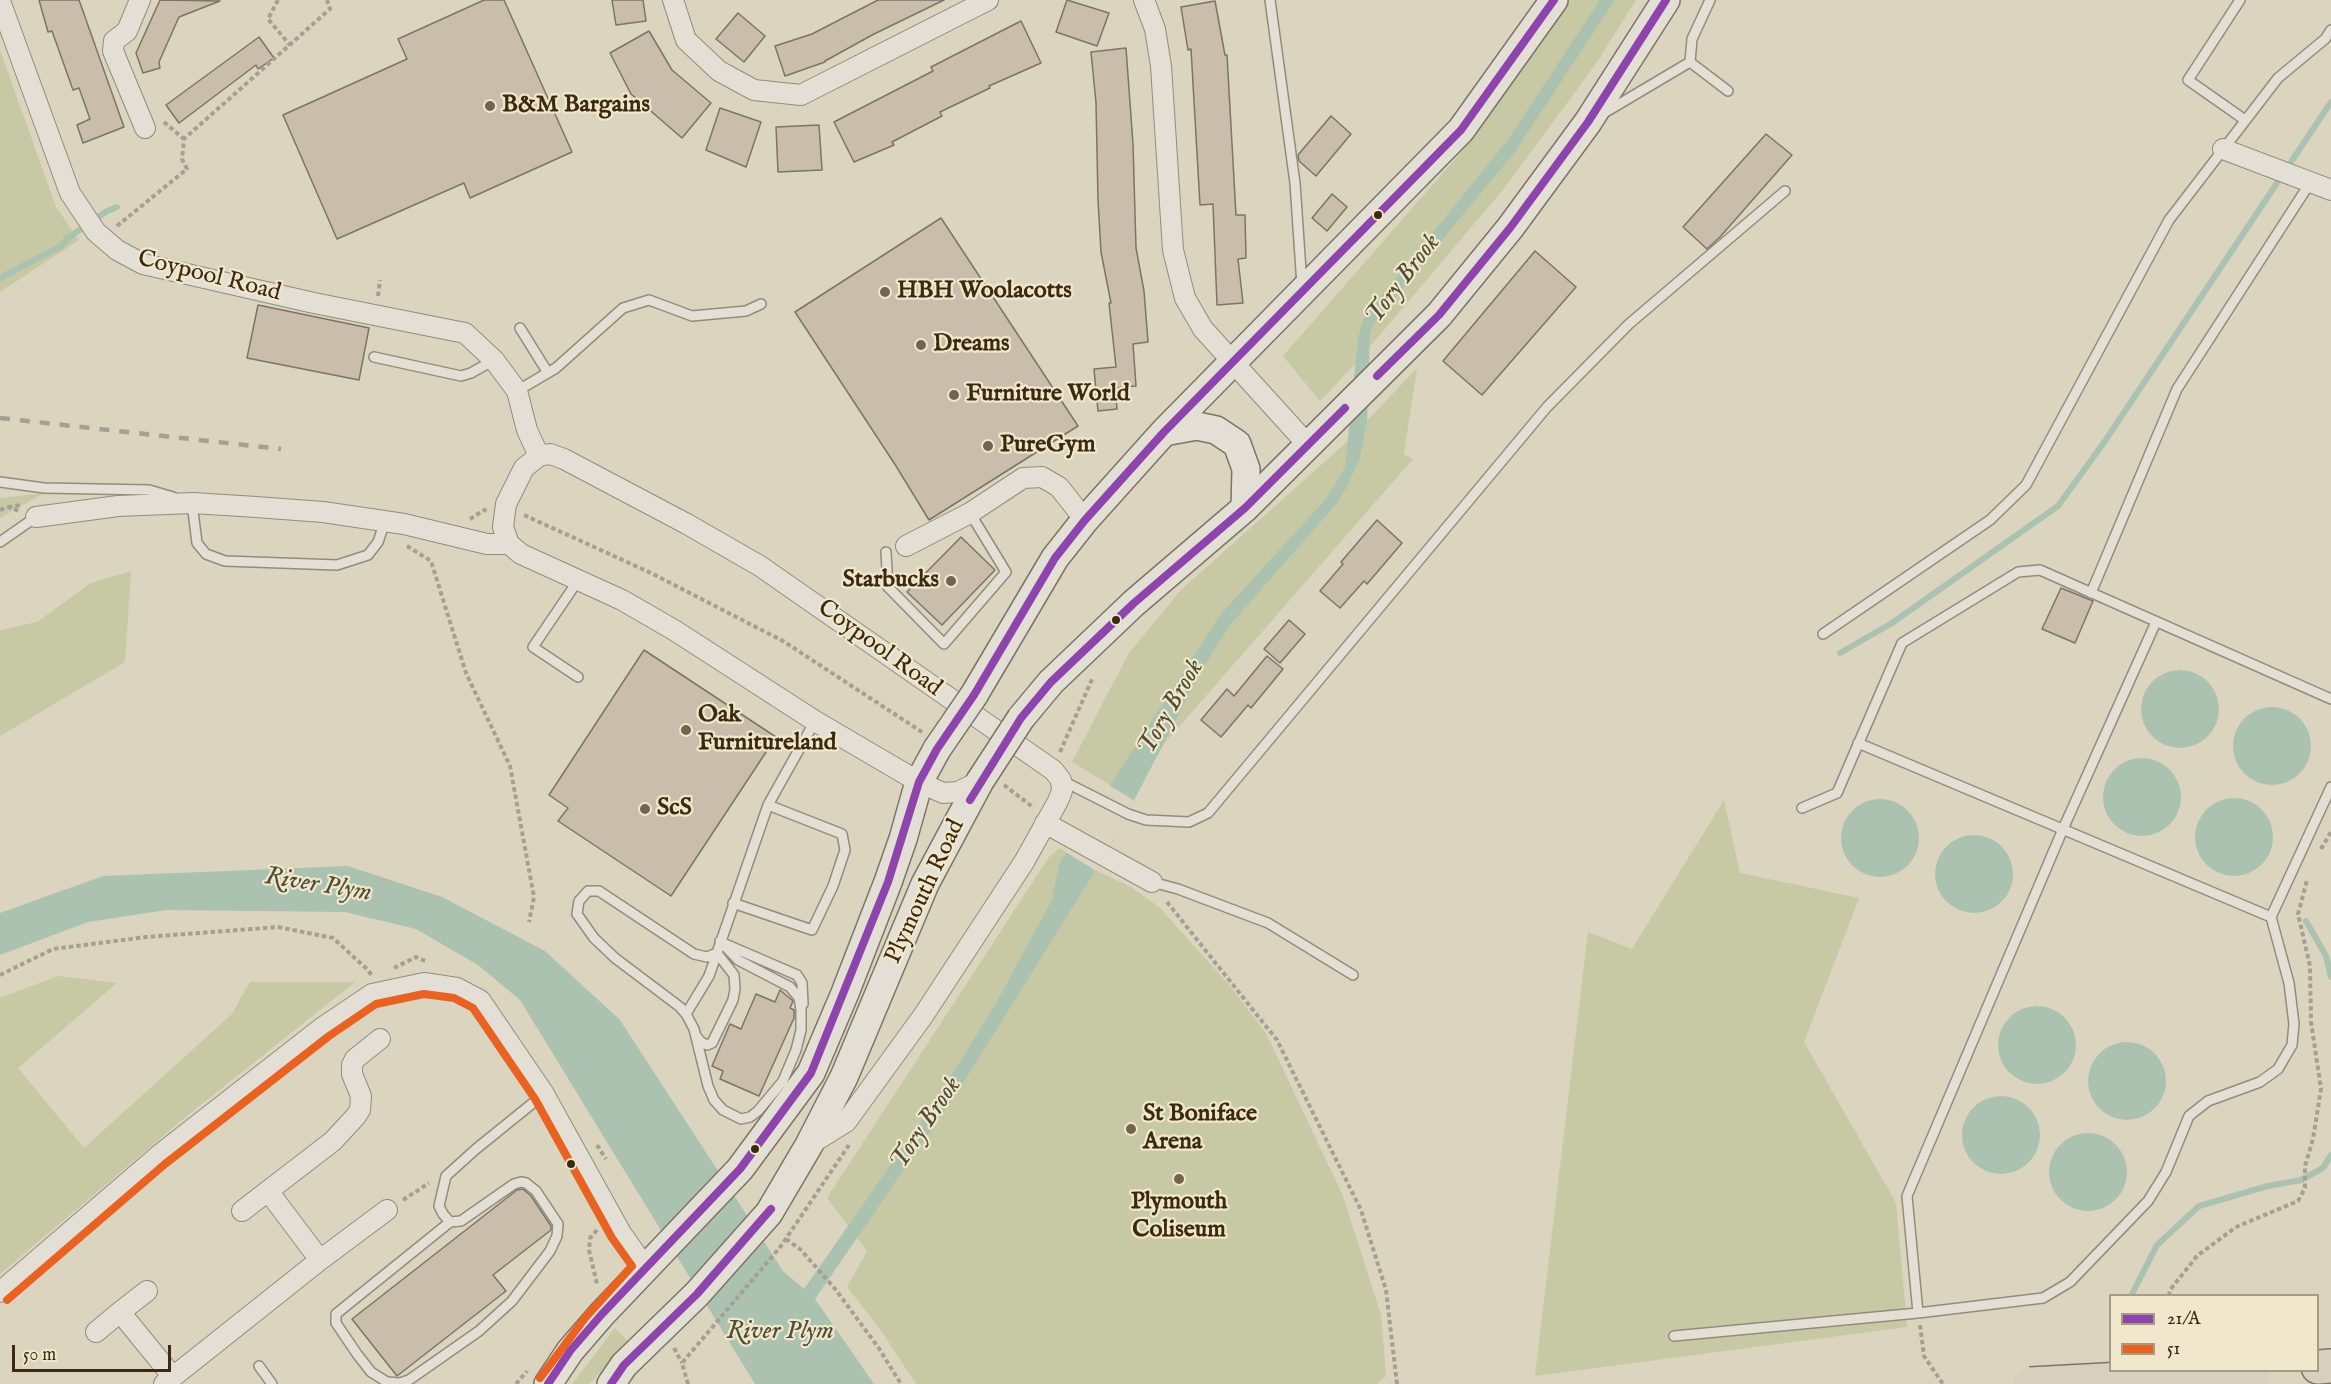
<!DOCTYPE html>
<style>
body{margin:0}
#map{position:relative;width:2331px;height:1384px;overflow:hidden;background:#dbd4be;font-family:"IM FELL English",serif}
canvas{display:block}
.legend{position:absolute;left:2109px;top:1294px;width:210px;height:78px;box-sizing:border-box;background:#f0e7cc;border:2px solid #a89b81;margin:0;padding:8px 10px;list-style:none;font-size:18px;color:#3b2910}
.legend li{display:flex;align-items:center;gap:12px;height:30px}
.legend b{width:30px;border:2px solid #a89b81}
.scale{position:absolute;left:12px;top:1345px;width:159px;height:27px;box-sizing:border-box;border:3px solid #3b2910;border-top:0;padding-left:8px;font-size:18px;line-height:21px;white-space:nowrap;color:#3b2910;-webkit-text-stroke:4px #f0e7cc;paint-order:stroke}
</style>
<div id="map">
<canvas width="2331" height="1384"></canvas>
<ul class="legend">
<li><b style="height:8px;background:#8e44ad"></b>21/A</li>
<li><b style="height:8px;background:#e96221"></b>51</li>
</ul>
<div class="scale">50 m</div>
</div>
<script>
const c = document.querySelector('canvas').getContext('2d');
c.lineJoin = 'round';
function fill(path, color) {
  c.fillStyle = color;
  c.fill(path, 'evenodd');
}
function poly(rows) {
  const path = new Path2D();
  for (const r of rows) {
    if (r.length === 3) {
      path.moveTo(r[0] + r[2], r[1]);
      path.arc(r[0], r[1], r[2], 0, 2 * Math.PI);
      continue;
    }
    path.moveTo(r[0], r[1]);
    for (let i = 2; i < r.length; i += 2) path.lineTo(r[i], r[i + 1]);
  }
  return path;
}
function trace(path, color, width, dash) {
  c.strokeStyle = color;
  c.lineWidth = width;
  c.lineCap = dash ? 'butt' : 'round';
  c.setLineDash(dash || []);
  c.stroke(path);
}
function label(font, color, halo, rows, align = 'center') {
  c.font = font + ' "IM FELL English",serif';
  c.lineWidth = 4.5;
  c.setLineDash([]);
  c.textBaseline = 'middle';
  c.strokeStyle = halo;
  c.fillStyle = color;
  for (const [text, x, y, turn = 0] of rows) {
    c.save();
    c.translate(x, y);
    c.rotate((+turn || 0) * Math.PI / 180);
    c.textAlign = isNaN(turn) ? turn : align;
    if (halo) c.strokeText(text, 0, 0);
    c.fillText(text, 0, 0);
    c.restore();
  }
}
fill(poly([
 [1570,0,1636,0,1595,65,1502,191,1356,363,1320,401,1283,356,1463,150],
 [0,50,56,207,79,240,0,292],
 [1417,368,1404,454,1413,459,1164,744,1133,799,1072,762,1129,653,1181,590,1348,441],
 [44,493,0,518,0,498],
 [131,571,125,662,0,736,0,630,37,622,91,583],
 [1724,800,1740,873,1859,898,1804,1042,1896,1203,1907,1327,1535,1376,1588,932,1632,949],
 [1060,848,1097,871,1131,887,1159,907,1230,986,1267,1035,1343,1196,1381,1315,1386,1376,1377,1384,916,1384,880,1329,847,1287,867,1251,827,1198,1049,857],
 [58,976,117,983,18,1068,84,1148,232,1014,250,982,355,982,188,1115,0,1274,0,998],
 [615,1328,628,1342,589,1384,572,1384]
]), '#c6c9a3');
fill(poly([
 [1600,0,1615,0,1514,153,1379,316,1370,332,1367,422,1360,457,1348,485,1337,503,1230,625,1202,669,1111,845,1089,881,958,1091,815,1299,874,1384,755,1384,520,1000,478,965,416,929,345,912,166,910,88,922,0,955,0,913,103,876,348,866,442,897,545,951,620,1020,783,1271,804,1289,938,1097,995,1005,1052,900,1059,864,1221,614,1326,499,1345,468,1358,339,1363,319,1507,141],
 [2180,709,39],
 [2272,746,39],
 [2142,797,39],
 [2234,837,39],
 [1880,838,39],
 [1974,874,39],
 [2037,1045,39],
 [2127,1081,39],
 [2001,1135,39],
 [2088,1172,39]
]), '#abc2b0');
fill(poly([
 [1107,784,1135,801,1096,871,1064,851]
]), '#dbd4be');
trace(poly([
 [0,278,61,246,68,238,107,211,117,207],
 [1840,653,1892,623,2058,506,2105,441,2331,102],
 [2306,921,2326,956,2331,977],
 [2131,1296,2157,1245,2199,1206,2268,1186,2301,1180,2323,1168,2331,1155]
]), '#abc2b0', 6);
const building = poly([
 [39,0,79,0,124,127,83,143,77,125,90,119,79,88,73,90,52,31,48,32,39,0],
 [160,0,220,1,179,17,159,62,160,68,143,73,136,53,160,0],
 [484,0,504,0,572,152,470,198,464,183,337,239,283,115,407,59,398,39,484,0],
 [612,0,643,0,646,21,616,25,612,0],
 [878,0,944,0,874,34,825,61,825,62,785,76,775,46,812,34,878,0],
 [1067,0,1109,13,1097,46,1056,32,1067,0],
 [1215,1,1225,55,1227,55,1236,215,1245,215,1246,258,1238,259,1243,303,1217,305,1213,204,1200,205,1191,49,1188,50,1181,7,1215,1],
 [738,13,765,36,744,62,716,39,738,13],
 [1021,21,1041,63,989,86,990,88,940,112,942,116,892,142,894,145,854,162,834,122,933,71,931,67,1021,21],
 [649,31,672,70,711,103,682,138,631,94,610,53,649,31],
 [259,37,274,58,258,69,256,65,179,123,166,105,259,37],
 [1126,48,1133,144,1136,248,1144,291,1148,342,1133,344,1136,386,1115,388,1117,409,1098,411,1094,369,1116,367,1109,303,1111,303,1101,252,1098,200,1096,103,1091,52,1126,48],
 [720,108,761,122,746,167,706,150,720,108],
 [1331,116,1351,134,1316,176,1299,161,1298,155,1331,116],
 [819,125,822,170,778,172,776,127,819,125],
 [1766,134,1792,155,1720,237,1707,249,1683,227,1766,134],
 [1332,194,1347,207,1327,231,1312,218,1332,194],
 [941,218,1078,426,929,520,896,466,795,312,941,218],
 [1535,251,1576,287,1482,395,1443,361,1535,251],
 [258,305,369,328,359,380,247,358,258,305],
 [1377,520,1402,543,1367,584,1364,581,1340,608,1320,591,1343,564,1341,562,1377,520],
 [961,537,995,570,942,625,907,592,961,537],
 [2061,588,2093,601,2075,643,2042,629,2061,588],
 [1289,620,1305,634,1280,663,1264,649,1289,620],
 [644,650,776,737,671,896,558,821,568,808,549,795,644,650],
 [1267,656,1283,669,1251,708,1248,705,1221,737,1201,720,1227,689,1234,696,1267,656],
 [780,990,793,1001,790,1008,794,1010,794,1018,759,1096,720,1079,723,1071,712,1066,730,1024,741,1029,756,994,775,1002,780,990],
 [523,1189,531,1196,551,1226,551,1230,493,1275,506,1291,397,1376,352,1319,517,1190,523,1189]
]);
fill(building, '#cabdac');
trace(building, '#7b7566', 1.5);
const lane = poly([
 [1270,0,1295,183,1302,286],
 [1710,0,1692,39,1690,62,1728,91],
 [2240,0,2188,80,2245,120],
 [1604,113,1690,62],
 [520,328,548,373],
 [374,357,461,376,471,373,494,360],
 [517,391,556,368,623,308,649,300,692,316,746,311,761,304],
 [0,482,44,488,149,490,173,497],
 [192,503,197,543,206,554,225,561,337,565,368,555,378,542,385,521],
 [0,542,36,517],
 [886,552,888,587,944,644,1006,572,970,513],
 [2091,593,2177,389,2310,183],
 [1823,634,1990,520,2026,485,2169,220,2278,78,2325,39,2331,30],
 [578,677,533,647,579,579],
 [1858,743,2271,917],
 [1061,780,1128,814,1146,820,1189,822,1208,813,1547,407,1629,324,1785,191],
 [1802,808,1837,793,1902,643,2018,572,2040,570,2331,699],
 [1152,882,1178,889,1268,923,1353,975],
 [733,903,812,930,833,886,845,850,842,834,768,805],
 [725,944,797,975,802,983,803,1004],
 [717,953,707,957,694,954,599,891,588,891,579,901,577,914,594,938,615,958,680,1007,686,1014,694,1029,708,1086,714,1100,723,1110,741,1119,750,1117,758,1111,783,1081,796,1050,801,1030,801,1010,799,998,790,987,738,960,720,941],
 [686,1014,709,976,768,805,815,721],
 [696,1036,701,1042,707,1045,712,1043,733,1000,735,989,734,975,717,953],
 [450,1222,336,1314,336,1323,357,1354,371,1372,387,1382,400,1383,409,1380,479,1331,512,1301,550,1251,557,1236,558,1224,536,1191,526,1183,521,1182,514,1184,461,1221,450,1222,443,1214,439,1206,446,1176,476,1149,544,1094],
 [1918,1313,1907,1196,2063,829,2156,622],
 [1674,1336,1918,1313,2043,1298,2070,1282,2148,1201,2166,1172,2189,1116,2208,1101,2260,1082,2278,1069,2292,1045,2294,1024,2289,983,2271,917,2331,787],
 [259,1366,272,1384]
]);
const street = poly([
 [140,0,127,31,114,41,113,51,145,128],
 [673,0,686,40,719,71,754,90,801,95,988,0],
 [1144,0,1155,29,1161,66,1173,250,1185,298,1203,329,1308,445],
 [0,1,70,193,96,232,117,250,143,264,314,303,465,333,494,360,517,391,527,430,539,456],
 [2223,149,2331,190],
 [36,517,118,506,193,503,256,507,323,512,404,524,487,544,509,544],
 [906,546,970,513,1023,478,1042,477,1059,487,1085,520],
 [1045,823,1152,882],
 [809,1145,846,1122,923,1016,1024,862,1058,801,1062,791,1061,780,1053,770,760,566,687,524,564,459,550,454,539,456,524,468,506,504,503,527,509,544,521,554,622,600,674,630,815,721,919,782,943,793,958,792,980,781],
 [268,1191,320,1260],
 [242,1211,333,1141,356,1116,360,1110,361,1096,352,1074,352,1065,355,1059,380,1039],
 [147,1291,120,1312,173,1377],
 [0,1292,158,1156,323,1027,372,994,424,983,457,988,480,1000,544,1094,621,1233,645,1267],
 [96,1332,120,1312],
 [164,1384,320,1260,387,1210]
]);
const secondary = poly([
 [1164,432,1197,426,1216,430,1237,444,1246,469,1245,508],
 [974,695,1055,558,1085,520,1164,432,1461,130,1554,0],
 [1021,718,1051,682,1134,603,1245,508,1439,315,1510,228,1588,122,1666,0],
 [548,1384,570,1351,602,1314,740,1169,811,1073,845,993,888,882,903,839,919,782,937,749],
 [611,1384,624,1365,697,1294,769,1213,809,1145,844,1077,925,884,980,781]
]);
const highway = poly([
 [2318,1367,2331,1366]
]);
trace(lane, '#928c7d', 12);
trace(street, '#928c7d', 22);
trace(secondary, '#7b7566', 30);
trace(highway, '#7b7566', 36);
trace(poly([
 [278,0,268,19,290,45],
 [164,122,184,139],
 [117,226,187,169,182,159,184,139,330,9,327,0],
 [378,296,380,280],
 [8,507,22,505],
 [0,510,8,507,19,511],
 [524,515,651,573,783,641,922,732],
 [470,519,484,510,487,511],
 [407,546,431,561,466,673,510,766,534,897,529,922],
 [1060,752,1093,677],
 [1004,785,1034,808],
 [2321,849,2331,832],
 [1167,902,1277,1040,1361,1210,1386,1290,1397,1384],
 [394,968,416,957,428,962],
 [0,975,53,949,146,937,278,927,333,938,368,970,372,976],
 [597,1145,606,1159],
 [403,1200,429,1183],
 [597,1230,590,1238,589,1250,597,1284],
 [786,1239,801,1250,836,1290,878,1347,901,1384],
 [2169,1296,2170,1290,2197,1256,2236,1227,2298,1201,2305,1188,2305,1166,2313,1139,2321,1089,2311,1022,2310,966,2298,914,2307,880],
 [1920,1325,1924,1356,1943,1384],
 [674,1348,682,1363],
 [516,1384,527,1371],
 [688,1384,682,1363,781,1246,849,1145]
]), '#a5a095', 4, [4.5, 3]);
trace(lane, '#e3dfd4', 9);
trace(street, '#e3dfd4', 20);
trace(secondary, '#e3dfd4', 27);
trace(highway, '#d7d0bf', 33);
trace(poly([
 [0,418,281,449]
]), '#a5a095', 4.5, [10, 10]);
const secondaryBridge = poly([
 [937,749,974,695],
 [980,781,1021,718]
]);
const highwayBridge = poly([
 [2030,1384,2253,1372]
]);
trace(secondaryBridge, '#7b7566', 30, []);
trace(highwayBridge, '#7b7566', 36, []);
trace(secondaryBridge, '#e3dfd4', 27);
trace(highwayBridge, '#d7d0bf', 33);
trace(poly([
 [1377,376,1439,315,1510,228,1588,122,1666,0],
 [970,800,1021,718,1051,682,1134,603,1245,508,1345,408],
 [548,1384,570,1351,602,1314,740,1169,811,1073,888,882,919,782,937,749,974,695,1055,558,1085,520,1164,432,1461,130,1554,0],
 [611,1384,624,1365,697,1294,771,1209]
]), '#8e44ad', 8);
trace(poly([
 [7,1300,165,1164,329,1036,376,1004,424,994,454,998,473,1008,535,1099,612,1238,632,1266,585,1318,540,1378]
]), '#e96221', 8);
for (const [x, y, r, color] of [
 [490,106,6,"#73654d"],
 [1378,215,5,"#3b2910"],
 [885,292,6,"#73654d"],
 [921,345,6,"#73654d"],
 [954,395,6,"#73654d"],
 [988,446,6,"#73654d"],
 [951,581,6,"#73654d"],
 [1116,620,5,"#3b2910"],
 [686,730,6,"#73654d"],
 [645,809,6,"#73654d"],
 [1131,1129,6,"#73654d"],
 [755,1149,5,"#3b2910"],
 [571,1164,5,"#3b2910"],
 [1179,1179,6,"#73654d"]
]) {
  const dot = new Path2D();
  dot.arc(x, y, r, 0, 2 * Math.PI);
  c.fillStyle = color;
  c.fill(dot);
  trace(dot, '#f0e7cc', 2);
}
label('bold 24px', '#3b2910', '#f0e7cc', [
 ["B&M Bargains",502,106],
 ["HBH Woolacotts",897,292],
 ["Dreams",933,345],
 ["Furniture World",966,395],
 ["PureGym",1000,446],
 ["Starbucks",939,581,"right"],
 ["Oak",698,716],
 ["Furnitureland",698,744],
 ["ScS",657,809],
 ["St Boniface",1143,1115],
 ["Arena",1143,1143],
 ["Plymouth",1179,1203,"center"],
 ["Coliseum",1179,1231,"center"]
], 'left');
label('24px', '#3b2910', '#f0e7cc', [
 ["Coypool Road",209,277,14],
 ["Coypool Road",879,649,36],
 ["Plymouth Road",926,892,-65]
]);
label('italic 26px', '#524e36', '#f0e7cc', [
 ["Tory Brook",1404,280,-53],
 ["Tory Brook",1172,708,-60],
 ["River Plym",318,886,9],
 ["Tory Brook",927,1124,-56],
 ["River Plym",780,1333]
]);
</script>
